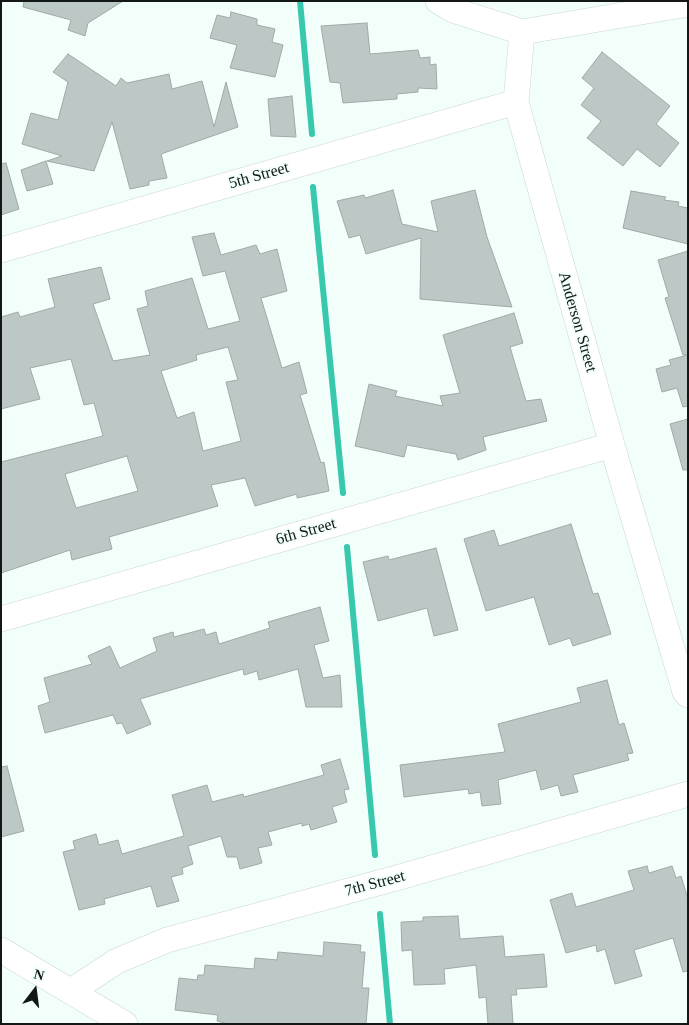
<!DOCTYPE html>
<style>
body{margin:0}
#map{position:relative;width:689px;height:1025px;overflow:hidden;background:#f1fefa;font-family:"Times New Roman",serif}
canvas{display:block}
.frame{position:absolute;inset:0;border:2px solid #131816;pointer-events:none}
.north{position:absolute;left:10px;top:965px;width:50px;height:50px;-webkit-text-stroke:4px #f1fefa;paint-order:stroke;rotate:15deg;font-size:14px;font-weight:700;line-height:20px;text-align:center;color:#131816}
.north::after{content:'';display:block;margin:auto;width:18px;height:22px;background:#131816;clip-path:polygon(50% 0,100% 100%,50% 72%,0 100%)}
</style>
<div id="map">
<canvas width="689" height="1025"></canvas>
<div class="frame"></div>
<div class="north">N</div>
</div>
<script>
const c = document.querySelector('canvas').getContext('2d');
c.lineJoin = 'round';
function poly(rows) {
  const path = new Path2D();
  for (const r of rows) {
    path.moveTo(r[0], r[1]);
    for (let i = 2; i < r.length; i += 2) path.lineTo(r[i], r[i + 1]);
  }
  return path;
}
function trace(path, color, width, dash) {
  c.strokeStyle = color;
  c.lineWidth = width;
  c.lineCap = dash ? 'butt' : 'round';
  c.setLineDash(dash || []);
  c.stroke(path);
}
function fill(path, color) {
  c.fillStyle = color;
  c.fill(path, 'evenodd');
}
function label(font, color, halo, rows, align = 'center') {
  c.font = font + ' "Times New Roman",serif';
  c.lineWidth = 4;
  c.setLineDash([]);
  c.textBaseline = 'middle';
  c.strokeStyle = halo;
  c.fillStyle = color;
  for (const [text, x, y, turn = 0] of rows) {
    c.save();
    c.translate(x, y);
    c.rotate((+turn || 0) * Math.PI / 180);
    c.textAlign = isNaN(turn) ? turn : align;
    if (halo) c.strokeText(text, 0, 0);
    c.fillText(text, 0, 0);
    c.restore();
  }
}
trace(poly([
 [300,1,312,134],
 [313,187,343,493],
 [347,547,375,855],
 [380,914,390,1024]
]), '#38c8ae', 6);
const building = poly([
 [24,1,123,1,88,23,85,36,68,30,71,20,23,7,24,1],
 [231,12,257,19,257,25,275,29,272,42,283,45,275,77,230,68,237,45,210,38,217,15,230,18,231,12],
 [367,23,370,54,418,50,420,58,430,57,430,65,436,64,437,89,418,88,418,92,397,94,397,99,343,103,340,83,330,82,321,26,367,23],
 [602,52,670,106,656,124,679,143,660,167,637,149,623,166,587,138,601,121,581,105,594,88,582,78,602,52],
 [68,54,116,86,121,78,127,83,169,74,172,89,202,81,214,127,226,82,238,127,161,154,167,178,149,181,149,185,130,189,112,122,94,171,47,161,62,156,22,144,31,113,58,120,68,82,53,72,68,54],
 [292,96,296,137,271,136,268,99,292,96],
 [46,161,53,184,27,191,21,170,46,161],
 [6,163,19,209,1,215,1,164,6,163],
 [393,190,402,224,438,232,431,201,475,190,487,237,512,307,420,299,421,238,366,254,360,235,349,238,337,201,364,195,365,198,393,190],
 [631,191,666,197,664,200,679,202,678,206,688,208,688,244,623,228,631,191],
 [214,233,221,255,256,245,260,254,277,249,287,291,261,298,282,368,299,362,307,393,300,395,321,463,324,462,329,491,297,498,297,494,255,506,245,478,211,485,218,506,109,537,112,549,72,560,70,550,1,573,1,462,103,436,94,403,84,405,71,359,30,368,40,399,1,409,1,317,18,312,20,317,55,307,48,279,101,267,110,299,93,304,113,361,150,355,137,309,148,306,145,291,192,278,208,329,240,321,225,271,203,276,192,237,214,233],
 [228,347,238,380,226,382,241,441,203,451,194,412,177,418,161,371,197,360,196,355,228,347],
 [127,456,138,491,76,508,65,474,127,456],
 [688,251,688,355,683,355,665,298,669,297,658,260,688,251],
 [514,313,523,343,510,347,526,401,541,399,547,421,483,437,486,450,458,460,456,454,407,445,404,457,355,446,369,384,397,391,395,396,443,406,440,396,460,393,443,335,514,313],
 [688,355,688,406,683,407,677,388,662,392,656,369,671,365,669,360,688,355],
 [688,419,688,470,683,470,670,424,688,419],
 [571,524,593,594,598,593,611,634,573,646,570,638,549,645,534,597,486,611,464,539,494,530,499,546,571,524],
 [436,548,458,630,434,636,427,608,378,621,363,562,388,556,389,560,436,548],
 [320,607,329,641,314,645,323,678,340,675,342,707,306,707,298,669,259,680,257,671,244,675,243,669,140,699,151,724,127,734,122,723,117,724,113,715,45,733,38,706,50,702,44,678,92,664,88,656,110,646,120,668,157,651,153,638,173,632,174,637,204,629,206,635,216,632,219,644,270,628,268,622,320,607],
 [607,680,619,725,624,723,633,753,627,754,629,760,573,775,578,792,561,796,558,785,541,790,536,770,498,780,501,804,482,806,480,792,469,794,468,789,404,797,400,765,505,752,498,724,581,702,577,688,607,680],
 [340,759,349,789,344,790,347,802,332,807,337,822,311,830,309,824,302,826,302,823,268,832,272,845,258,848,262,863,240,869,237,857,227,857,221,836,188,846,193,864,182,868,183,874,171,877,179,901,157,907,151,886,104,899,105,904,79,910,63,852,75,849,73,841,96,834,99,845,118,840,122,854,184,836,172,795,207,785,212,802,243,794,244,797,324,775,321,765,340,759],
 [7,766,24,831,1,837,1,767,7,766],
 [647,866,649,873,672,866,676,878,681,876,688,899,688,971,683,972,673,938,634,950,642,976,615,984,605,949,597,952,596,945,566,953,550,900,572,893,576,907,634,890,628,871,647,866],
 [458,916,460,939,503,936,505,957,544,954,547,987,516,989,517,995,511,995,513,1024,488,1024,486,997,479,998,476,965,444,969,445,984,414,985,412,950,402,951,401,922,423,921,423,917,458,916],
 [324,942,361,945,360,952,365,952,362,988,369,988,366,1024,228,1024,217,1021,218,1015,175,1010,179,978,197,980,198,975,204,975,205,965,254,969,255,958,277,960,278,952,323,956,324,942]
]);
fill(building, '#bcc8c5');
trace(building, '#9daaa6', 1);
const minor = poly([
 [438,1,453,10,522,32,516,102,612,445,685,692,688,695],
 [522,32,688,4],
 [1,250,516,102],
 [1,619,612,445],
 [1,950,125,1024],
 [71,991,117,961,167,940,400,877,688,794]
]);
trace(minor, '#c9d6d3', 26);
trace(minor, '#fff', 25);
label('16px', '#131816', '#f1fefa', [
 ["5th Street",259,176,-16],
 ["Anderson Street",577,322,74],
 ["6th Street",306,532,-16],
 ["7th Street",375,884,-15]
]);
</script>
